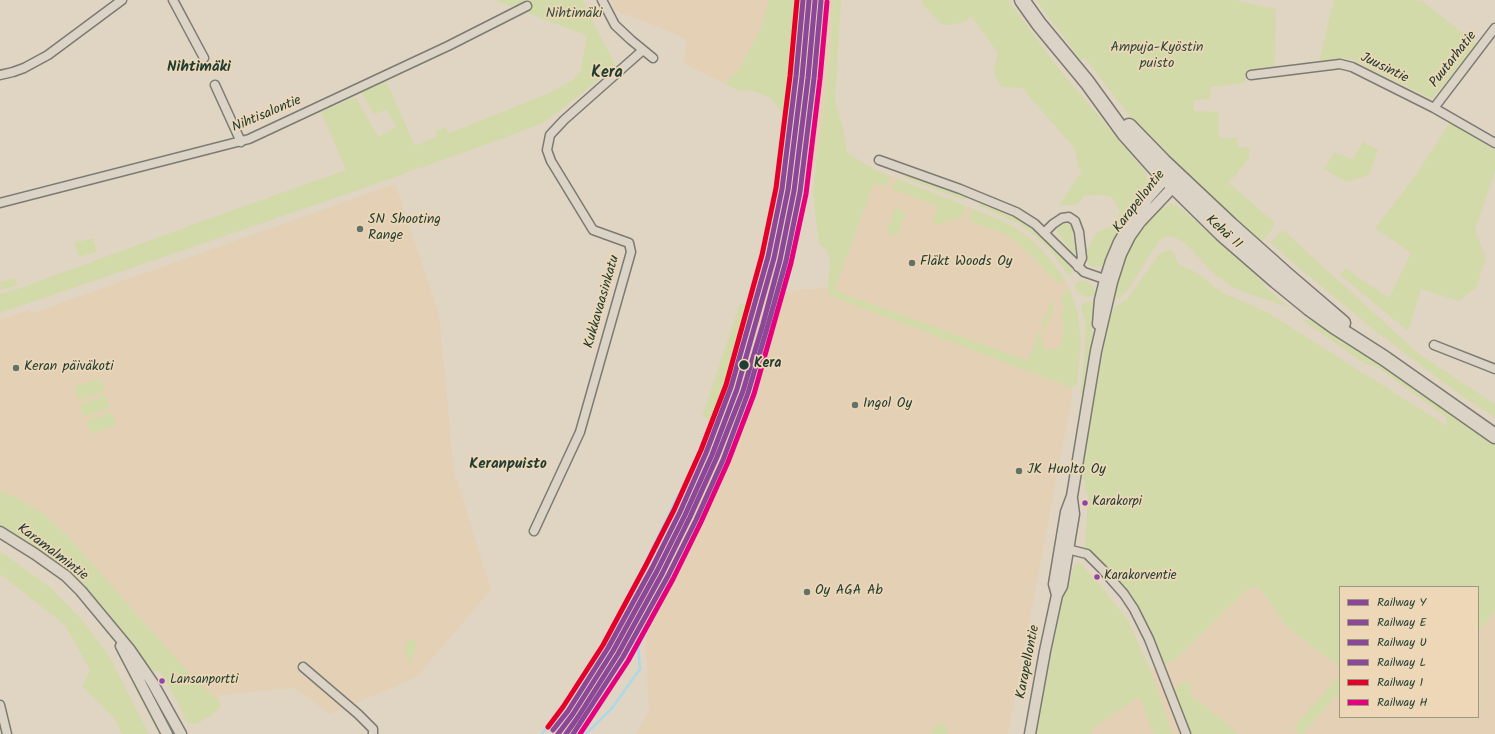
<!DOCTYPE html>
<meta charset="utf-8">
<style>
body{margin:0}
#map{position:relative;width:1495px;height:734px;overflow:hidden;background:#e0d4c3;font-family:Kalam,sans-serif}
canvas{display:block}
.legend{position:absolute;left:1339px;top:586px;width:140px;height:132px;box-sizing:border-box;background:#edd7b6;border:1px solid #9b9982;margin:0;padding:5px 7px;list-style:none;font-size:12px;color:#1f3d34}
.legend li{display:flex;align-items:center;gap:8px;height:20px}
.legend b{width:20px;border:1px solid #9b9982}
</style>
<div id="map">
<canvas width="1495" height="734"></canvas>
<ul class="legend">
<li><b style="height:5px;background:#8c4799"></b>Railway Y</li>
<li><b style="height:5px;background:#8c4799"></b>Railway E</li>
<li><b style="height:5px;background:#8c4799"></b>Railway U</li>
<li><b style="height:5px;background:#8c4799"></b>Railway L</li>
<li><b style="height:5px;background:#e4002b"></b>Railway 1</li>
<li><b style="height:5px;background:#e5007d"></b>Railway H</li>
</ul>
</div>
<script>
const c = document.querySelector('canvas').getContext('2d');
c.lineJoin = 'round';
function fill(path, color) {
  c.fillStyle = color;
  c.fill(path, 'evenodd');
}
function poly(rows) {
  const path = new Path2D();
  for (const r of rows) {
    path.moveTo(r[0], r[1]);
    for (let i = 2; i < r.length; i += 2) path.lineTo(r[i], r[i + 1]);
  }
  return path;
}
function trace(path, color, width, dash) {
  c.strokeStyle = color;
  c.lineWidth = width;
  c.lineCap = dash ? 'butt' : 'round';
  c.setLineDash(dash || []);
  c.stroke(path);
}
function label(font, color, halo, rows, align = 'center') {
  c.font = font + ' Kalam,sans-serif';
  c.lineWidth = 3.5;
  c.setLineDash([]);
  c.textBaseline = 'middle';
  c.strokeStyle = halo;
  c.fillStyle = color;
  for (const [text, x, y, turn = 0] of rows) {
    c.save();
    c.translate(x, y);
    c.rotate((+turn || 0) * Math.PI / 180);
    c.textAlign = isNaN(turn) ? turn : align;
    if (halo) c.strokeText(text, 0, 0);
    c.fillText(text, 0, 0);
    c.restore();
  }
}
fill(poly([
 [611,0,769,0,761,28,739,70,724,83,683,63,687,40,667,30,616,11],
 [801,0,833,0,830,58,822,125,817,153,782,292,830,287,879,171,1003,221,1017,229,1041,248,1065,279,1072,295,1078,314,1081,343,1077,384,1072,388,1072,396,1008,734,636,734,649,710,646,650,647,618,604,688,571,734,552,734,564,717,628,616,675,522,714,421,732,370,751,305,778,168,791,136],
 [395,184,439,315,454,471,491,590,418,675,410,680,330,714,294,688,220,695,199,719,165,666,0,503,0,320,29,310,33,313],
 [1258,586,1287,627,1340,667,1340,717,1408,717,1409,718,1410,717,1478,717,1478,633,1495,611,1495,734,1055,734,1150,670,1175,660,1248,589]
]), '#e4d0b5');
fill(poly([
 [495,0,583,0,601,38,616,66,562,109,543,123,493,142,344,195,0,313,0,294,15,290,230,211,346,170,321,112,356,97,378,137,396,127,387,110,374,114,361,92,386,81,415,146,437,137,435,132,445,127,449,133,547,94,573,80,580,72,587,36],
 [769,0,801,0,793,121,779,110,773,100,764,95,750,90,739,91,724,83,739,70,761,28],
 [833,0,841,0,835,99,843,128,847,153,878,171,890,176,886,187,874,183,835,288,839,292,1026,360,1029,358,1039,332,1043,333,1041,340,1046,350,1056,349,1060,345,1063,338,1062,315,1063,308,1061,296,1065,291,1070,290,1078,314,1081,343,1077,384,1072,388,862,308,836,298,830,294,828,290,828,283,830,260,826,249,819,244,813,194,817,153,822,125,830,58],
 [921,0,1008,0,1056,65,1146,173,1148,183,1146,192,1108,259,1104,264,1099,267,1092,267,1088,263,1086,258,1087,250,1097,232,1115,225,1120,211,1112,197,1102,195,1084,196,1077,205,1059,205,1082,171,1077,165,1076,150,1022,88,1002,87,995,76,995,65,998,53,971,16,965,22,951,25,942,25,924,6],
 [1036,0,1235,0,1276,9,1275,66,1250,69,1244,83,1211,87,1210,99,1194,100,1194,111,1219,112,1219,138,1237,138,1238,147,1250,148,1249,158,1234,177,1228,182,1273,221,1274,225,1271,231,1260,244,1157,146,1131,118,1085,58,1081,60],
 [1334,0,1416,0,1422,1,1477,44,1432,99,1351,59,1340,58,1319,61],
 [1450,123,1495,150,1495,171,1475,230,1486,258,1476,288,1459,301,1421,289,1408,331,1340,275,1345,268,1389,298,1411,253,1375,228,1415,176],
 [1363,142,1378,150,1369,175,1347,182,1324,169,1334,153,1353,159],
 [904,174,966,197,967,198,964,200,903,177],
 [898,179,966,206,964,215,962,217,939,224,932,222,938,206,892,189,894,183],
 [980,201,1006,213,1027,224,1039,233,1073,269,1072,275,1069,276,1050,250,1034,235,1020,224,978,205],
 [1171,204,1179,207,1194,219,1265,284,1265,287,1289,307,1255,296,1232,287,1214,274,1184,242,1176,238,1168,236,1159,241,1127,291,1120,298,1113,298,1120,267,1128,247,1144,225,1157,211],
 [895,208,906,212,897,236,886,232],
 [972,209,1003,221,1017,229,1031,239,1050,259,1065,279,1064,281,1057,283,1053,280,1040,265,1014,240,1004,234,968,220],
 [1063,223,1067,224,1072,227,1076,257,1057,233,1057,227],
 [1283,230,1419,354,1495,404,1495,417,1463,397,1374,330,1291,261,1270,242],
 [93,238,97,252,79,257,74,243],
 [1172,249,1179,265,1196,272,1221,292,1267,312,1447,426,1446,417,1377,367,1365,364,1301,319,1314,321,1357,349,1430,400,1495,444,1495,611,1478,633,1478,587,1340,587,1340,667,1287,627,1258,586,1248,589,1175,660,1164,665,1139,608,1129,594,1102,562,1085,549,1088,493,1084,490,1085,481,1082,478,1095,391,1111,313,1115,307,1127,299,1160,253],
 [15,278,17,285,1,290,0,282],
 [1083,280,1086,281,1094,287,1096,296,1085,297,1077,292,1075,287,1075,284],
 [1052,300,1053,300,1054,306,1046,327,1045,328,1041,327],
 [1085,302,1095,303,1092,342,1083,394,1081,395,1080,393,1085,350,1085,323,1081,306,1083,303],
 [740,303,751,305,732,370,714,421,702,417],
 [100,378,105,391,79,400,74,387],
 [106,395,110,408,84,417,80,405],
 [112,412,116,425,91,434,86,421],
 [0,491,17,498,44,514,63,531,200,685,219,700,221,707,212,715,196,724,187,723,179,705,161,673,158,671,155,672,140,658,103,606,68,572,0,525],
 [0,551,51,588,83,621,108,654,149,734,122,734,114,718,82,686,90,670,65,625,0,574],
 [1080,563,1095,579,1128,620,1150,670,1173,734,1154,734,1139,697,1096,726,1089,734,1036,734,1065,585,1070,582,1073,568,1076,564],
 [415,639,417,646,409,665,405,651,405,645,408,641],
 [1340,675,1340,691,1303,734,1297,733,1294,727],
 [134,681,164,734,159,734,132,683],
 [1185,681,1190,683,1192,686,1190,694,1239,734,1191,734,1176,697,1175,690,1177,686],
 [941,723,948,728,947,734,930,734,936,725]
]), '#d3daa9');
trace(poly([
 [542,734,579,684,617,622,678,495],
 [586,734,612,708,640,669,638,647,690,547,698,526]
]), '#acd8e8', 2.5);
const minor = poly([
 [173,0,204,58],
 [602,0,615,25,631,40,653,58],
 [0,75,13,72,24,68,48,55,122,0],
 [1251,75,1340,64,1352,67,1434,108,1495,143],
 [215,85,241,142],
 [1434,108,1495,28],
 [879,160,960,189,1016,212,1035,224,1084,272,1110,281],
 [0,203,249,139,448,46,527,6],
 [1044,233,1053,224,1062,218,1069,217,1075,221,1079,232,1082,258,1078,267],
 [1434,345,1495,369],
 [534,531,580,432,631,252,629,243,593,230,551,161,547,150,550,135,564,120,643,50],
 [1063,548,1087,554,1102,569,1124,594,1134,609,1149,639,1186,734],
 [303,667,358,714,373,729,373,734],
 [0,705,7,734]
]);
const tertiary = poly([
 [1098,324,1100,300,1105,280,1111,261,1119,242,1126,230,1148,198,1165,179,1171,177],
 [0,532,35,554,66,576,81,591,130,650,152,682,181,734],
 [1057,595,1054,584,1066,512,1072,496,1096,351,1112,282,1121,254,1130,236,1140,222,1173,187,1176,181],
 [121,646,167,734],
 [1030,734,1045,651,1057,595,1062,586,1074,514,1072,499]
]);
const trunk = poly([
 [1022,0,1039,24,1087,82,1124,133,1156,169,1222,234,1276,281,1309,308,1334,326,1384,358,1495,436],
 [1129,126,1163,161,1231,225,1287,275,1343,323]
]);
trace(minor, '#7b7b72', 11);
trace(tertiary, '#7b7b72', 13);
trace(trunk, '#7b7b72', 17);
trace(minor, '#dcd3c7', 8);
trace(tertiary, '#dcd3c7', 10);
trace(trunk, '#dcd3c7', 14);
trace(poly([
 [558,734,573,714,613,651,657,571,685,515,712,455,737,389,774,258,788,190,802,77,809,0]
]), '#8c4799', 5);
trace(poly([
 [566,734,578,717,618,654,662,574,690,517,717,457,743,391,763,324,780,260,794,191,808,78,815,1]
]), '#8c4799', 5);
trace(poly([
 [553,730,568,711,608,648,652,568,680,512,706,453,731,387,768,257,782,189,796,76,803,0]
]), '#8c4799', 5);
trace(poly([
 [573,734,623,657,668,576,696,520,723,460,748,393,768,325,786,261,800,192,814,78,821,1]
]), '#8c4799', 5);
trace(poly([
 [548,727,563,707,603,645,646,565,674,510,701,450,726,385,762,255,776,188,790,76,797,0]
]), '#e4002b', 5);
trace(poly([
 [580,734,628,661,673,579,701,522,728,462,754,394,791,263,806,194,820,79,827,2]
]), '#e5007d', 5);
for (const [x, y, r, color] of [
 [360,229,4,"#637266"],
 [912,263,4,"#637266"],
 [744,365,5.5,"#1f3d34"],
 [16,368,4,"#637266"],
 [855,405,4,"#637266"],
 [1019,471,4,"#637266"],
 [1085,503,3.5,"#8e44ad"],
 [1097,577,3.5,"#8e44ad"],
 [807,592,4,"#637266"],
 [162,681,3.5,"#8e44ad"]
]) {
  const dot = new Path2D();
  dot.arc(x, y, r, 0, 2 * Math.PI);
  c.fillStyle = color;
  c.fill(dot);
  trace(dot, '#edd7b6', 1.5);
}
label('13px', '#1f3d34', '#edd7b6', [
 ["Karakorpi",1092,503],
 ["Karakorventie",1104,577],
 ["Lansanportti",170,681]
], 'left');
label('14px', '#304d3e', '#edd7b6', [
 ["Nihtimäki",574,15],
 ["Ampuja-Kyöstin",1157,49],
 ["puisto",1157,65]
]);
label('14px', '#1f3d34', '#edd7b6', [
 ["Puutarhatie",1454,60,-52],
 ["Juusintie",1384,69,26],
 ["Nihtisalontie",267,115,-23],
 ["Karapellontie",1140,202,-52],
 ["Kehä II",1223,233,42],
 ["Kukkavaasinkatu",603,302,-74],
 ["Karamalmintie",52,553,37],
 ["Karapellontie",1029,662,-79]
]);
label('14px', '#1f3d34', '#edd7b6', [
 ["SN Shooting",368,221],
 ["Range",368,237],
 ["Fläkt Woods Oy",920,263],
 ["Keran päiväkoti",24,368],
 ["Ingol Oy",863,405],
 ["JK Huolto Oy",1027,471],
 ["Oy AGA Ab",815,592]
], 'left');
label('bold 14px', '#1f3d34', '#edd7b6', [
 ["Kera",754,365]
], 'left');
label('bold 15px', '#1f3d34', '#edd7b6', [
 ["Nihtimäki",199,68],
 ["Keranpuisto",508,465]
]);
label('bold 16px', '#1f3d34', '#edd7b6', [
 ["Kera",607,74]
]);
</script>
